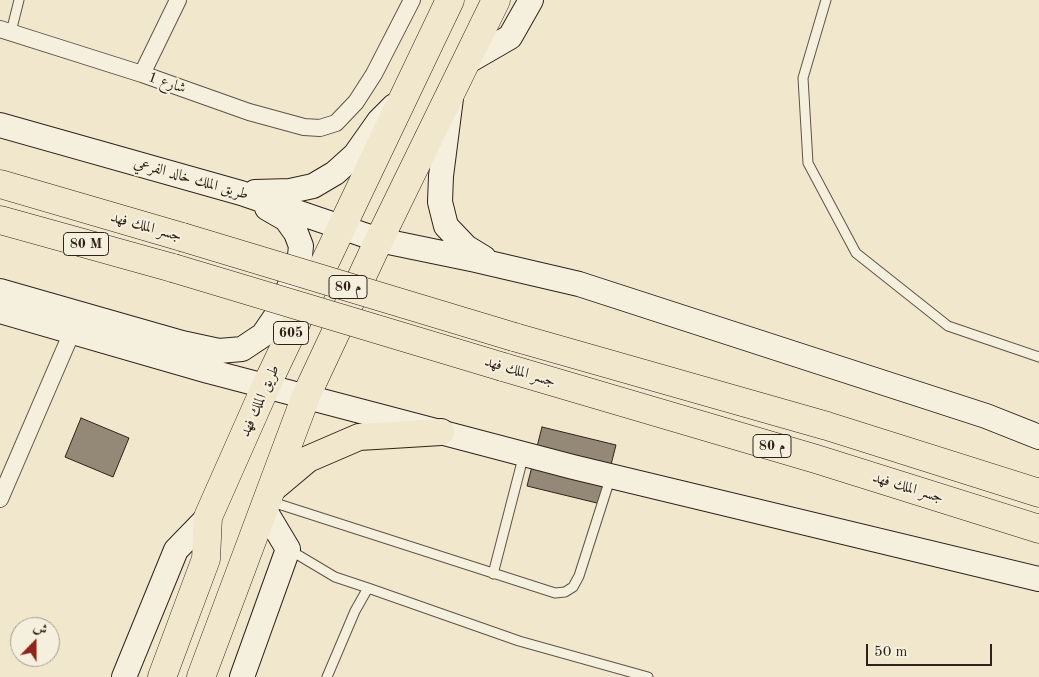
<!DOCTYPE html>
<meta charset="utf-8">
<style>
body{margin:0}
#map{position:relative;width:1039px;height:677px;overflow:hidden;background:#f0e7cd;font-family:"Old Standard TT",Amiri,serif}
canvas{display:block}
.north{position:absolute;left:10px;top:617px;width:50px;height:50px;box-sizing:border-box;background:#f5efde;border:1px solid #a69d8f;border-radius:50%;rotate:22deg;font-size:14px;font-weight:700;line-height:20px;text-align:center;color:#302219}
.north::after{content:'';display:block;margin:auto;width:18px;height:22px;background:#8f2418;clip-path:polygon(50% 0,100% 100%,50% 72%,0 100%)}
.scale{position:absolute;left:866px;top:644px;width:126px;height:22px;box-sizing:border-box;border:2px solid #302219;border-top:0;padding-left:6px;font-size:15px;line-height:18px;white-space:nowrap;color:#302219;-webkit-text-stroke:4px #f5efde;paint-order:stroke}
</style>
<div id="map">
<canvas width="1039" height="677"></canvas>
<div class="north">ش</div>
<div class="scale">50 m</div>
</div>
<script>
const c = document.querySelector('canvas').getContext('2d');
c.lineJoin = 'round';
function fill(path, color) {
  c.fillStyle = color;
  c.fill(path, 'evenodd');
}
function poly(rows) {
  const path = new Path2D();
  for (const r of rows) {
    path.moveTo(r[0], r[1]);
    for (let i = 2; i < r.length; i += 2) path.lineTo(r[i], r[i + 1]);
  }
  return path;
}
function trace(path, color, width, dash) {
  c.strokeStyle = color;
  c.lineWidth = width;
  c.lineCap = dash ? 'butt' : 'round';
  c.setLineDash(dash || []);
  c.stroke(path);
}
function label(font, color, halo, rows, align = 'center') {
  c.font = font + ' "Old Standard TT",Amiri,serif';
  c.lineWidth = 4;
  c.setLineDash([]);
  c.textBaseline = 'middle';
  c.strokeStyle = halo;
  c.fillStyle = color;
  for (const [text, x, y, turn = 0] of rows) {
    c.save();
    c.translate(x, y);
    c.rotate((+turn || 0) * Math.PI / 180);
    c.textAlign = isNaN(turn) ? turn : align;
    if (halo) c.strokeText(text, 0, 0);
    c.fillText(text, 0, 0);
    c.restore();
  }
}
const building = poly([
 [81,418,129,438,113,477,65,457,81,418],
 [542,427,616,445,601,504,527,486,542,427]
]);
fill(building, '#948877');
trace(building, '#302219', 1);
const lane = poly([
 [826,0,803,78,808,163,856,253,948,326,1039,357],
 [11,32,19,0],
 [269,501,555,593,565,592,573,587,579,576,611,476],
 [288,549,335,577,368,588,355,611,327,677],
 [493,574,524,454],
 [368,588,519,641,648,677]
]);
const street = poly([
 [0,29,142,74,249,112,304,127,320,128,336,123,356,102,374,74,412,0],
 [142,74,178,0],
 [0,499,72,332]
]);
const secondary = poly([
 [465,63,510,37,531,0],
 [451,98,441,176,440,202,446,226,466,247,484,258],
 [0,125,241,193,379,240,476,260,579,284,986,416,1039,437],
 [255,192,290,191,313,186,335,173,355,155,379,121,394,106],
 [0,291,182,343,219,351,242,349,263,335,276,316,299,265,301,246,296,233,286,219,267,208],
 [0,311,208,371,573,467,1039,579],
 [124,677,176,550,208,517],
 [242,677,288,549,264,509]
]);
const primary = poly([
 [271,490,308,459,359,437,441,432]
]);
const highway = poly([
 [0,184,182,237],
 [0,220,173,268],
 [514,337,827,426,1039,493],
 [503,367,816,459,1039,529],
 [162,677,206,559,208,517,266,386,450,0],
 [201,677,306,396,379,240,496,0]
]);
trace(lane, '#605346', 11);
trace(street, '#605346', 18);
trace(secondary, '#302219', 26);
trace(primary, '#302219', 28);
trace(highway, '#302219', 29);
trace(lane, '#f5efde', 9);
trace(street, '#f5efde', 16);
trace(secondary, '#f5efde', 24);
trace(primary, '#f0e7cd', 26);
trace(highway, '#f0e7cd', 28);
const highwayBridge = poly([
 [182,237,514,337],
 [173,268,503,367]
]);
trace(highwayBridge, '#302219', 29, []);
trace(highwayBridge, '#f0e7cd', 28);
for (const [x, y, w] of [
 [86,244,45],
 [348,287,38],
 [291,333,35],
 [772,446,38]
]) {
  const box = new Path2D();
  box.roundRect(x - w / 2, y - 11.5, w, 23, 4);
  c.fillStyle = '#f5efde';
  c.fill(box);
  trace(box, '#302219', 1);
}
label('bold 14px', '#302219', null, [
 ["80 M",86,244],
 ["م 80",348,287],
 ["605",291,333],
 ["م 80",772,446]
]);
label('15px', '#302219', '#f5efde', [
 ["شارع 1",167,83,19],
 ["طريق الملك خالد الفرعي",191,179,16],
 ["جسر الملك فهد",146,227,16],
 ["جسر الملك فهد",520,372,17],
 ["طريق الملك فهد",260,401,-66],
 ["جسر الملك فهد",908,488,17]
]);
</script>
